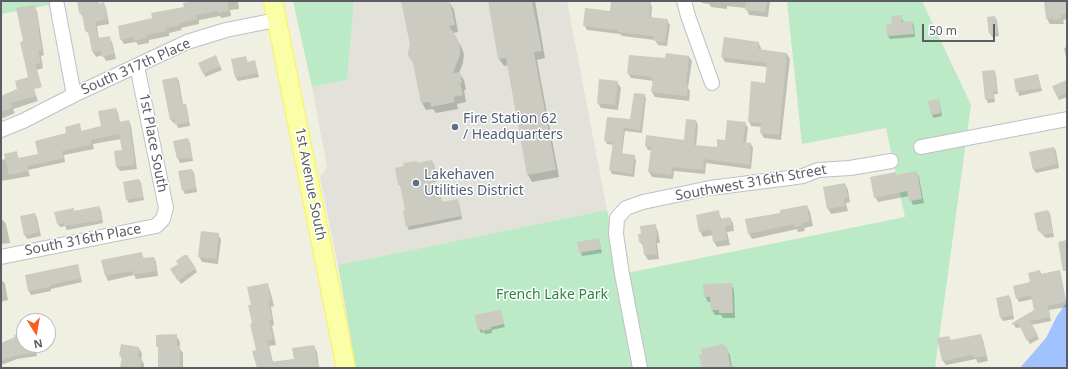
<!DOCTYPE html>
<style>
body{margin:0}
#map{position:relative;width:1068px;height:369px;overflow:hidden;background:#efefe2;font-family:"Noto Sans",sans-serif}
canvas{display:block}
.frame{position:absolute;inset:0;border:2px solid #5b5d65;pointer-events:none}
.north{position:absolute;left:16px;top:313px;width:40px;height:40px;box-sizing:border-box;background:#fff;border:1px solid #bdbec1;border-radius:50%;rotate:169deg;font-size:11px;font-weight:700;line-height:16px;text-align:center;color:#5b5d65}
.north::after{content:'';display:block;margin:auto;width:14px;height:18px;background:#f9601e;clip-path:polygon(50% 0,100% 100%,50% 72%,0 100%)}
.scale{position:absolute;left:922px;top:24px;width:73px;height:18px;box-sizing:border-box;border:2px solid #5b5d65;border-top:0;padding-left:5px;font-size:12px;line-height:14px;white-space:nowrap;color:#5b5d65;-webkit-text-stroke:3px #fff;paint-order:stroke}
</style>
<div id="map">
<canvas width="1068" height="369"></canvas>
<div class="frame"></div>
<div class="north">N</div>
<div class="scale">50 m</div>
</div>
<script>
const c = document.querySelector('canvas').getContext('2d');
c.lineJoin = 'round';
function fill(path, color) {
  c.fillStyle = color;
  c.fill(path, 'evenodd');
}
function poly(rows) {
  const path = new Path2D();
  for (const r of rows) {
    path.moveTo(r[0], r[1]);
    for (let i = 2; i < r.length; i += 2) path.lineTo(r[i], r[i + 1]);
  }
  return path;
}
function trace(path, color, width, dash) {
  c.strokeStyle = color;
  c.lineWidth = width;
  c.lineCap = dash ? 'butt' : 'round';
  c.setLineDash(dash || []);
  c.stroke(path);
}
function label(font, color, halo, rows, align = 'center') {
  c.font = font + ' "Noto Sans",sans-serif';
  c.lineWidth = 3;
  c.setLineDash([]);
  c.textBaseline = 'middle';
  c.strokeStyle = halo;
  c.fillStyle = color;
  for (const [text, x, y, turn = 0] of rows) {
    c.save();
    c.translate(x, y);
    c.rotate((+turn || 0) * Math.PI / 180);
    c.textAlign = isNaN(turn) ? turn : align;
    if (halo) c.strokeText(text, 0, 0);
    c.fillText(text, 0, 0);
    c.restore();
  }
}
fill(poly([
 [354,1,567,1,607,210,338,265,320,177,327,167,312,87,347,80]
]), '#e2e2da');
fill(poly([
 [1,1,69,1,1,14],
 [293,1,354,1,347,80,312,87],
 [787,1,922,1,971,105,935,368,356,368,338,265,607,210,622,274,905,217,886,128,802,144]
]), '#bce9c6');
fill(poly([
 [1067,302,1067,368,1020,368,1046,338,1057,316]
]), '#a2c2ff');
fill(poly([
 [78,1,98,1,99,5,104,4,106,8,109,24,97,26,99,39,109,37,112,42,116,59,106,61,103,55,96,57,93,52,90,35,86,31,83,17,80,13],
 [200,1,238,1,239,9,230,10,231,16,221,18,220,16,199,20,199,24,181,28,182,30,169,33,169,36,149,40,149,43,138,45,136,42,124,44,121,39,153,19],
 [402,1,446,1,447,4,450,3,454,10,458,32,453,33,461,46,464,54,463,63,459,73,464,80,466,90,464,90,466,102,457,104,458,109,436,113,433,109,426,110,422,103],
 [489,1,535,1,545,58,537,60,559,177,532,182,528,175,508,65,504,66,499,59],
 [612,1,650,2,652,7,651,19,667,20,670,25,667,46,658,45,655,40,622,36,620,34,587,30,584,25,611,12],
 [701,1,770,1,768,17,749,15,746,8,727,6,727,9,711,7,709,4,702,3],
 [1045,1,1067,1,1067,19,1063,20,1064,24,1050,24,1047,19],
 [34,6,37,11,44,55,41,56,43,68,37,70,40,81,32,83,24,42],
 [901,16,904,23,912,22,914,26,915,37,890,39,888,36,887,26,893,25],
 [995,17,997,21,999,36,992,37,990,33],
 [758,42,761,48,761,50,787,54,790,59,781,140,764,138,761,133,761,127,751,126,749,121,766,84,767,67,725,62,722,57],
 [1067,47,1067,62,1064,48],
 [246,57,248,63,255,62,259,77,238,81,236,78],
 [689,57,692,61,688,88,690,91,689,101,655,97,652,92,654,81,631,78,628,73,666,60],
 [217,60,222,70,205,77,204,73],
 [994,71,996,75,998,94,994,94,995,102,988,103,986,99,983,72],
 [1038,76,1042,91,1019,96,1015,80],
 [177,78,179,81,183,105,185,105,187,108,190,126,178,128,176,122,173,123,171,119],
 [1067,81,1067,97,1059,100,1053,87],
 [617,82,621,88,618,110,601,108,598,103],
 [32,84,38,101,13,109,15,113,1,119,1,97],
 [644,95,646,98,642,133,625,131,622,154,634,156,636,160,634,177,612,174,610,170,614,145,607,144,605,140,631,120],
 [938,100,940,104,942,116,934,118,932,115],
 [116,109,118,113,120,123,129,121,131,126,137,169,120,171,117,167,123,151,121,139,93,144,94,149,64,155,65,162,28,170,30,176,1,181,1,160,6,159,16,152,19,159,39,155,79,124,82,132,102,127],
 [696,121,698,125,696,147,717,148,745,123,748,128,746,143,751,144,753,148,751,169,706,163,705,174,674,171,673,179,652,177,649,172,651,150,648,150,646,146,685,141],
 [188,139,190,143,193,161,180,163,178,159,175,142],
 [1054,148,1056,151,1059,168,1036,173,1034,170,1030,153],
 [432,161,434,165,437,181,434,182,437,198,440,197,443,203,457,200,459,203,462,219,409,230,407,226,406,210,401,188,399,184,418,164],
 [192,170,194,173,197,192,185,194,183,190],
 [916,172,919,177,924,203,913,205,909,196,878,202,875,197,895,174,897,176],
 [139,180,141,183,144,200,129,203,127,200],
 [845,184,848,190,850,202,846,203,848,211,831,214,828,209,824,188],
 [807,206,810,212,813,226,804,228,805,231,798,232,797,229,752,239,749,234],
 [99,207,101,210,103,223,67,230,65,226,60,227,58,224,73,209,75,211],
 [1048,211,1050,214,1054,237,1046,238,1039,231],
 [718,212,722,220,730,218,733,223,734,231,727,232,730,245,717,247,714,242,713,235,703,237,700,231],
 [35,214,37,218,41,236,27,239,25,235],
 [1,220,3,220,6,224,10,243,1,244],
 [655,226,658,231,660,243,657,243,659,259,648,260,645,255,644,247,640,242],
 [218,234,221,240,218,264,202,262,199,256],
 [599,240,602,253,582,256,578,243],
 [141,254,144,258,154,258,156,262,158,276,136,279,134,275,108,281,106,276,103,261],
 [187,256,197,272,181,284,173,273,179,264],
 [77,265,82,282,51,289,51,291,31,295,29,291,26,276],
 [1040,271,1041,274,1059,271,1061,275,1067,307,1049,310,1051,321,1031,325,1039,339,1030,344,1021,327,1016,328,1013,323,1035,311,1033,299,1019,302,1017,298],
 [1,281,3,281,5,284,8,300,1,302],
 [267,284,270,290,274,306,271,307,274,325,272,326,276,345,269,346,273,362,295,359,314,346,317,352,319,368,258,368,252,305],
 [731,284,734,290,735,318,723,318,721,315,715,315,712,310,711,302,708,302,705,296],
 [1009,296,1011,300,1014,319,1003,321,1001,318],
 [500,311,505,327,492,330,492,333,485,334,484,332,481,333,479,329],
 [24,334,24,345,35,345,37,356,17,359,1,365,1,344],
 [162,335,176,335,180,342,180,349,183,353,183,368,163,368],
 [981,336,983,340,988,361,978,363,976,359,946,365,943,361,949,337,951,341],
 [139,348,142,354,141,359,144,364,144,368,121,368,122,359,120,355],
 [726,349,730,355,732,368,703,368,703,356]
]), '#0003');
fill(poly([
 [77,1,97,1,97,4,104,2,107,19,95,22,98,38,110,36,114,54,102,57,101,51,92,52,88,31,85,31,82,13,79,13],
 [195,1,227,1,229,11,218,13,217,11,196,15,197,19,179,23,180,25,166,28,167,31,146,35,147,38,134,41,134,37,120,40,118,26,152,18,151,13,184,7,183,3],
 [401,1,447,1,447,3,450,2,455,25,449,26,457,38,460,46,460,55,453,73,460,72,462,83,460,83,463,95,454,97,455,102,431,107,430,102,421,103,413,63,408,55,408,52,410,45],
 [488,1,532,1,542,51,534,52,556,170,527,175,506,58,498,59],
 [611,1,651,1,649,17,668,19,665,42,654,41,654,36,618,32,618,30,583,26,585,8,610,11],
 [746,1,767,1,765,12,745,10],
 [1044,1,1067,1,1067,13,1061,15,1062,18,1053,20,1053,18,1046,19],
 [35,5,39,28,38,28,42,50,38,51,41,63,35,64,42,87,34,89,36,96,11,103,12,108,1,112,1,96,17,89,15,81,28,77,20,42,23,41,16,8],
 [902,15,902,22,912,21,914,34,887,36,886,25,892,24,891,16],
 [995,16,997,33,989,34,987,17],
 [724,37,759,42,758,49,787,53,779,135,760,133,761,123,748,122,751,81,765,83,767,63,721,57],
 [666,53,689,56,686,85,688,85,687,96,651,92,653,77,627,74,629,55,665,58],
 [216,55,220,66,203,74,198,63],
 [246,56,247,62,255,60,258,73,235,78,231,59],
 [995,70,997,91,993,91,994,99,985,99,982,71],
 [1038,74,1041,88,1016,92,1014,79],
 [177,77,182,104,186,104,189,122,175,125,174,119,170,120,162,80],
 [599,79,618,81,615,105,597,103],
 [1067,80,1067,93,1057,97,1052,86],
 [634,93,645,94,640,130,624,128,621,153,635,155,632,174,609,170,613,142,604,141,607,117,630,119],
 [939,99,941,113,931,115,928,101],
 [116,108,119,122,129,120,135,165,116,167,114,151,122,150,119,134,91,140,92,144,62,151,64,158,27,166,28,171,9,175,4,154,17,151,18,158,38,154,35,141,66,133,65,127,80,123,81,131,101,126,98,111],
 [686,119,696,120,694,145,717,147,717,139,725,140,727,120,746,122,743,142,751,143,749,165,704,159,703,170,672,167,671,175,648,172,651,147,645,146,646,135,684,140],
 [188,138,192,158,177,159,173,141],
 [1054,147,1057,164,1033,170,1029,152],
 [432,160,436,178,433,178,437,197,441,196,442,202,458,199,461,216,406,227,403,210,405,210,400,184,398,185,395,168,404,166,403,163,417,161,418,163],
 [192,169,196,188,182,191,178,171],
 [917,171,922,199,909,201,907,191,874,198,870,177,896,172,896,175],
 [139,179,143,197,126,200,123,182],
 [845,183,848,197,844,198,845,206,827,209,823,187],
 [807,205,810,221,802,223,803,225,794,227,794,224,748,234,745,219,780,213,780,210],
 [99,206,102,220,64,226,64,223,57,224,54,212,74,208,74,211],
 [719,210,720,219,730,217,732,225,725,226,727,240,713,242,711,229,699,232,696,215],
 [1048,210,1053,233,1043,235,1039,231,1038,231,1034,213],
 [35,213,39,232,24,236,20,216],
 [656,224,657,237,655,238,657,254,644,255,642,242,639,242,638,234,641,234,640,226],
 [201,231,219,233,216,259,198,257],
 [599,238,601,249,579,253,577,242],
 [1067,240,1067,271,1063,271,1058,242],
 [142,252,143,258,154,257,156,271,133,275,132,271,105,276,101,260],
 [184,255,187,255,196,268,178,281,170,269,178,264,176,261],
 [78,264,81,278,50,285,50,287,28,291,25,275],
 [1040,270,1041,274,1060,270,1066,302,1048,306,1050,317,1030,321,1038,335,1027,341,1018,323,1012,325,1012,323,1034,310,1031,295,1016,299,1013,286,1030,282,1028,273],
 [268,283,271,301,268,301,272,320,269,320,273,339,267,341,272,362,294,359,292,348,314,345,318,368,257,368,252,351,256,350,250,324,252,323,248,305,251,305,247,287],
 [732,283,733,313,719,313,719,310,711,310,710,297,704,297,703,284],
 [1009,295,1013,315,1000,318,996,298],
 [501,310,504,324,491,327,491,329,482,331,482,329,478,330,474,315],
 [24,333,24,345,35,345,36,352,14,356,1,361,1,343,15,337,14,335],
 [177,334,177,346,180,346,180,368,158,367,158,347,156,347,156,335],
 [981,334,986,356,974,358,973,355,942,361,937,338,949,336,950,340],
 [121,344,139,347,138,357,142,358,140,368,120,368,122,356,119,355],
 [723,344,727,348,731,368,702,368,699,355,702,355,701,349]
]), '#cccbc1');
const minor = poly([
 [684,1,688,16,712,83],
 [57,5,74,95],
 [1,130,23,121,74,95,187,42,226,30,276,20],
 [921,147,1067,119],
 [1,257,156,226,163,219,166,208,137,66],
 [640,368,622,274,616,234,617,218,626,208,643,202,710,188,789,178,803,176,818,170,850,168,891,161]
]);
const major = poly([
 [273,1,346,368]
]);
trace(minor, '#bfc0c7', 16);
trace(major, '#fef44c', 20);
trace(minor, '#fff', 14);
trace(major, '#faffa7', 18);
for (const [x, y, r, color] of [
 [455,127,4,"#5c6f8a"],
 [416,183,4,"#5c6f8a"]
]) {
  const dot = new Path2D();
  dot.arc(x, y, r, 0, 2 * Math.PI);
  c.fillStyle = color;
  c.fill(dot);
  trace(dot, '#fff', 1.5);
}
label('14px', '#5b5d65', '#fff', [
 ["South 317th Place",136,67,-24],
 ["1st Place South",153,143,79],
 ["Southwest 316th Street",751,183,-10],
 ["1st Avenue South",310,184,79],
 ["South 316th Place",83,240,-11]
]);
label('14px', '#4e5e75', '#fff', [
 ["Fire Station 62",463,119],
 ["/ Headquarters",463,135],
 ["Lakehaven",424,175],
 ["Utilities District",424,191]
], 'left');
label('14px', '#2c8343', '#fff', [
 ["French Lake Park",552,295]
]);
</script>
